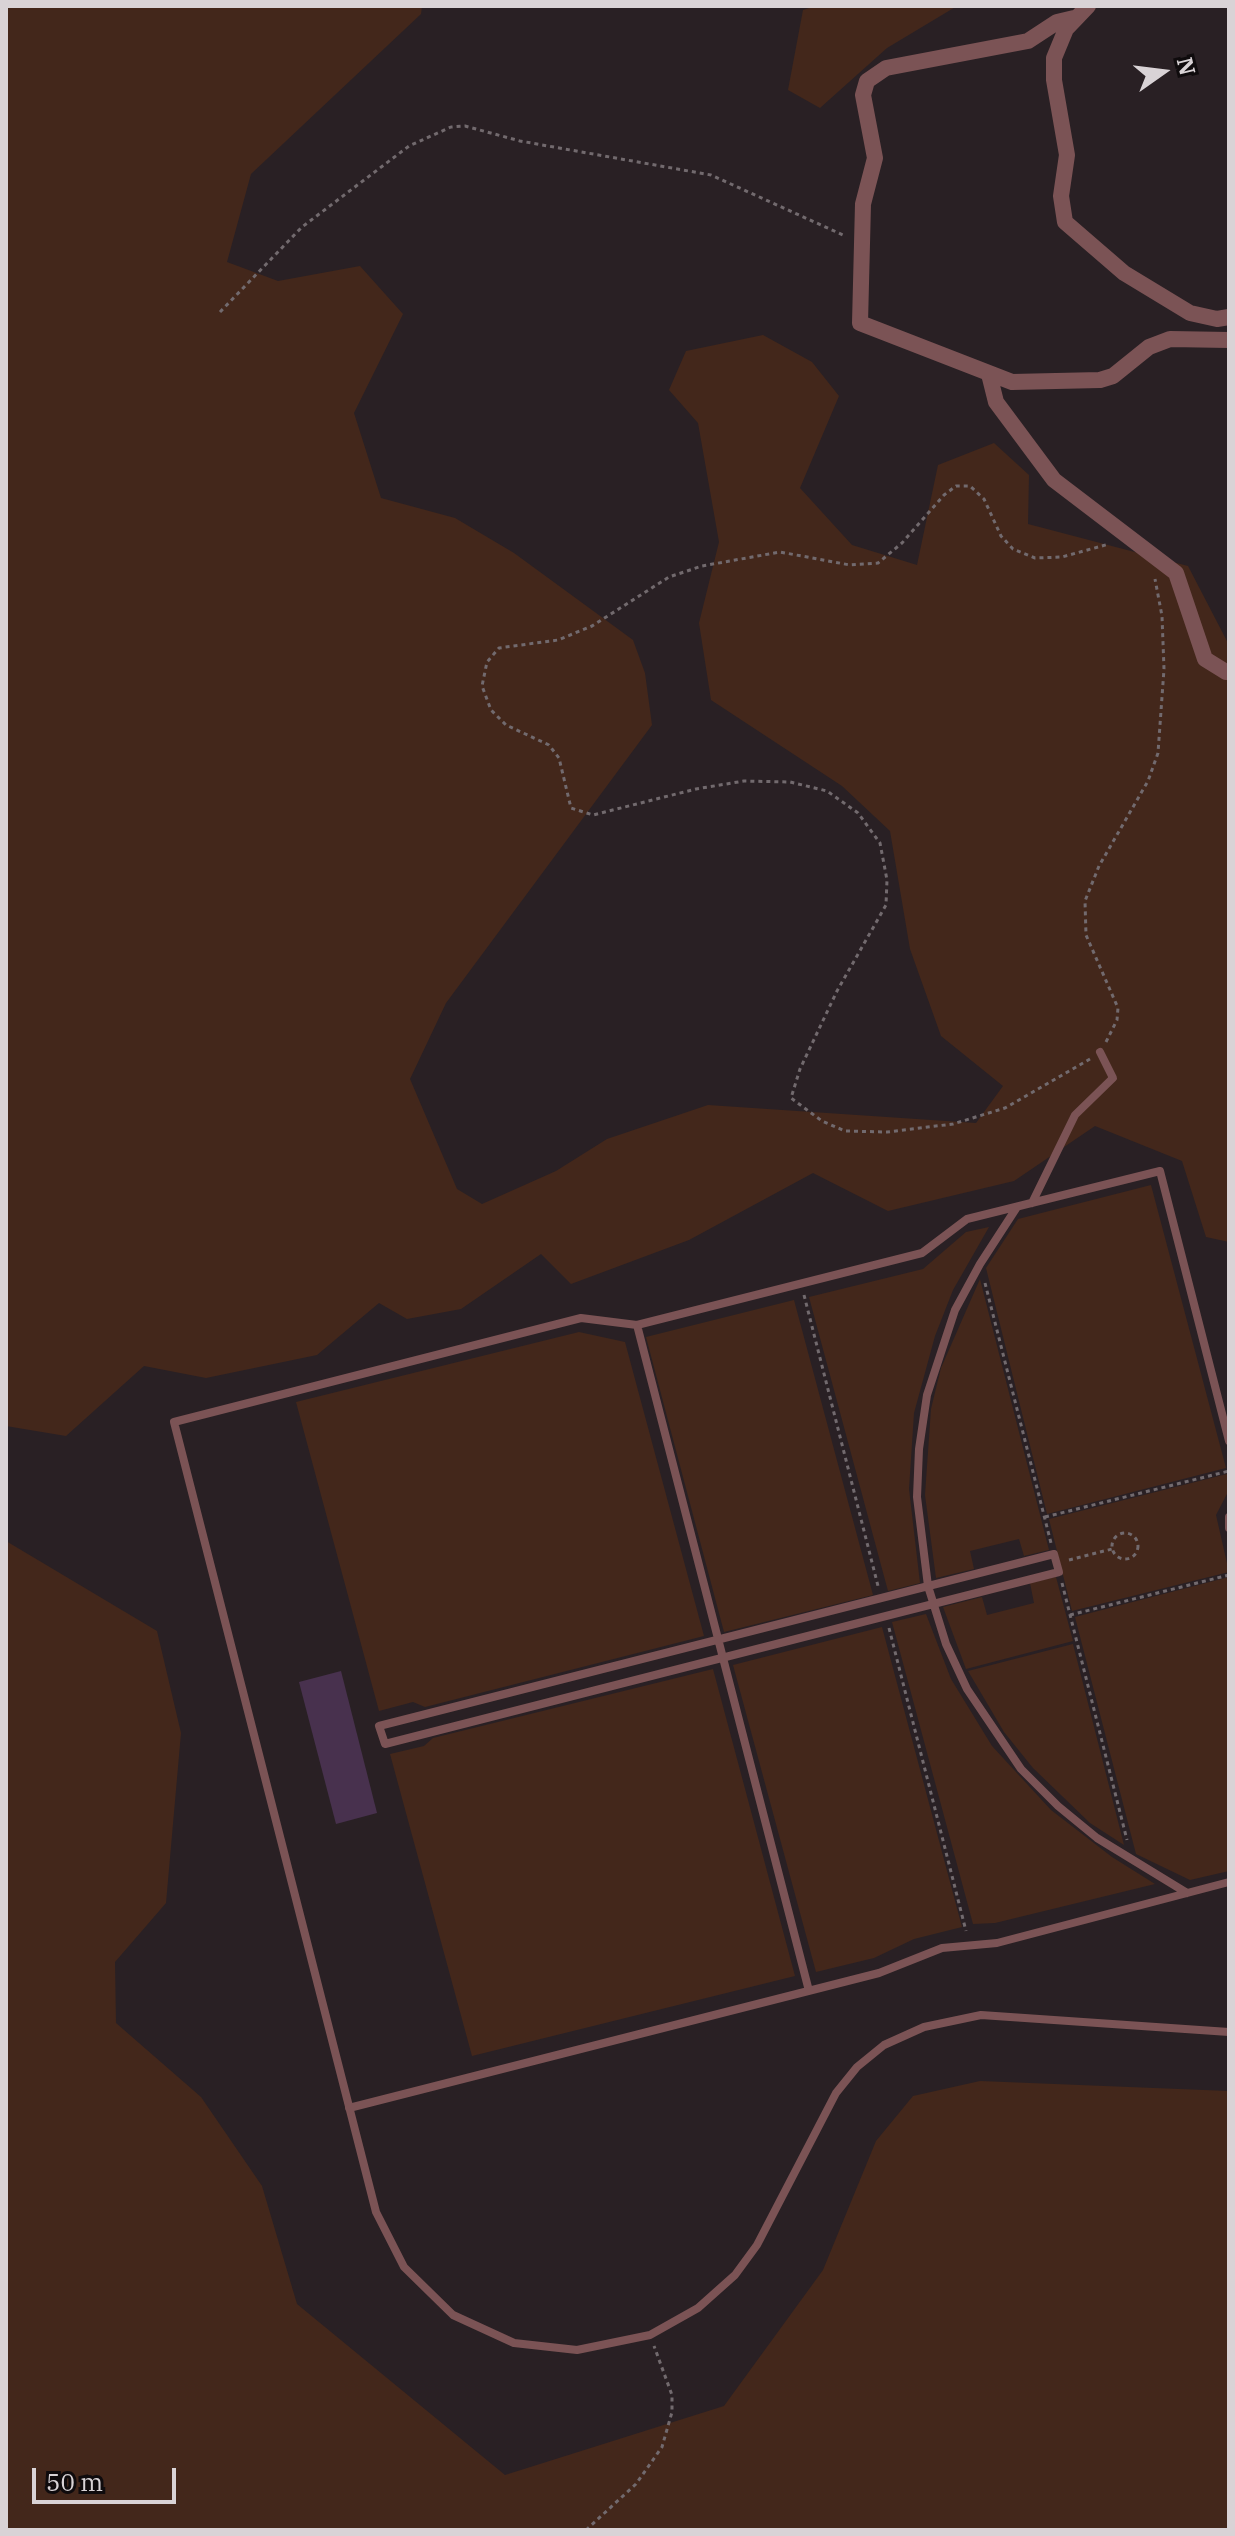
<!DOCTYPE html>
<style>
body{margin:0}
#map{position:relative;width:1235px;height:2536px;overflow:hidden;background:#292024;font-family:"IBM Plex Serif",serif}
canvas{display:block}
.frame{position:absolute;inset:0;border:8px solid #d9d3d6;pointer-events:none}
.north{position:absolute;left:1123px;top:32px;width:80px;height:80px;-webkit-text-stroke:6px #0f0b0d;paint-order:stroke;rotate:76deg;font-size:22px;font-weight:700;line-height:32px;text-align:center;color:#d9d3d6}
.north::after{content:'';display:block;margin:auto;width:28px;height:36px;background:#d9d3d6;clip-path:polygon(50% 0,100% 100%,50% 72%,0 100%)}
.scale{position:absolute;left:32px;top:2468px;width:144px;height:36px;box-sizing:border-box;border:4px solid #d9d3d6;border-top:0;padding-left:10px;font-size:24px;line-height:28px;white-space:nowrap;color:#d9d3d6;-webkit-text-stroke:6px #0f0b0d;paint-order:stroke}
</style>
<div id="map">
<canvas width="1235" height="2536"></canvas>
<div class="frame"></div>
<div class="north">N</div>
<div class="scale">50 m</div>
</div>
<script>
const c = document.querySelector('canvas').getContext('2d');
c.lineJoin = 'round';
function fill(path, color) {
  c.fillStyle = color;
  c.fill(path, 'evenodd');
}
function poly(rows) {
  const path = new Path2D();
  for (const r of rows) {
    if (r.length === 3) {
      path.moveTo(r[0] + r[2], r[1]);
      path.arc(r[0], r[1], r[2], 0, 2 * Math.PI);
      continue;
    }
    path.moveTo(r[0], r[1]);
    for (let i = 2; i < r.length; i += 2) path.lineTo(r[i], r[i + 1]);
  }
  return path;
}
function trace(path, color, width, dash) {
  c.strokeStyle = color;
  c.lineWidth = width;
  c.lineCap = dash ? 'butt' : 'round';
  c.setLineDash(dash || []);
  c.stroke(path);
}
fill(poly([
 [6,6,422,6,421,14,251,174,227,262,278,281,360,266,403,314,354,413,381,498,455,518,514,553,633,640,645,673,652,725,446,1003,410,1079,457,1189,482,1204,556,1171,607,1139,708,1105,976,1123,1003,1086,941,1036,910,949,890,831,842,786,711,700,699,623,719,542,698,423,669,390,686,351,763,335,812,362,839,396,800,488,852,545,917,565,938,465,994,443,1029,475,1028,524,1188,566,1229,645,1229,1242,1206,1237,1182,1161,1095,1126,1014,1181,888,1211,813,1173,689,1240,571,1284,541,1254,461,1309,407,1319,379,1303,317,1355,206,1378,144,1366,66,1436,6,1426],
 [815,6,957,6,887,48,820,108,788,90,803,10],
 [1151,1185,1226,1468,1047,1514,986,1268,1018,1219],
 [989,1227,953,1290,935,1336,914,1413,909,1489,920,1583,888,1591,809,1297,923,1269,966,1232],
 [980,1279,1049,1550,1024,1556,1019,1539,970,1551,974,1569,936,1578,925,1495,931,1409,941,1368],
 [794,1300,873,1595,724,1632,646,1337],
 [579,1332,625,1342,704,1636,425,1707,413,1702,379,1711,296,1402],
 [1227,1474,1229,1490,1216,1515,1229,1572,1072,1611,1049,1519],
 [6,1541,157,1631,181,1733,166,1903,115,1962,116,2023,201,2097,262,2186,297,2304,505,2475,724,2406,823,2270,876,2141,913,2096,980,2081,1229,2091,1229,2530,6,2530],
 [1056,1577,1073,1641,966,1669,943,1607,982,1597,987,1615,1034,1603,1030,1583],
 [1229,1577,1229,1871,1190,1880,1136,1854,1075,1617],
 [926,1614,951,1679,992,1746,1051,1810,1112,1857,1155,1884,995,1923,973,1924,892,1622],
 [882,1627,962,1927,914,1939,874,1958,816,1972,733,1665],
 [1073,1644,1124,1845,1090,1823,1033,1768,1004,1732,968,1671],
 [713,1669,795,1976,472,2056,390,1754,424,1746,433,1738]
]), '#43271b');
fill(poly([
 [341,1671,377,1813,336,1824,299,1682]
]), '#48314e');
trace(poly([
 [220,312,302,227,409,146,451,127,465,126,520,141,711,175,843,235],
 [1106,1042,1117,1020,1118,1008,1086,935,1085,901,1099,866,1148,781,1158,753,1164,669,1162,616,1155,579],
 [1090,1059,1005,1108,953,1124,887,1132,845,1131,822,1121,791,1098,800,1069,837,991,886,905,887,880,880,843,858,813,827,791,790,782,744,781,696,789,593,815,571,808,559,758,549,745,506,725,491,710,482,686,487,662,499,648,558,640,592,626,669,577,702,566,780,552,850,565,878,563,902,543,944,495,956,486,970,486,984,499,1001,536,1013,549,1035,558,1062,557,1109,544],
 [985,1283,1051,1543],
 [804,1295,878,1586],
 [1045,1517,1229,1471],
 [1125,1546,13],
 [1069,1560,1112,1549],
 [1062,1583,1127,1840],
 [1070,1615,1229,1575],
 [889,1628,966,1931],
 [586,2530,636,2484,662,2447,672,2412,672,2395,654,2346]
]), '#726a6e', 3, [4, 4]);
trace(poly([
 [1032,1203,1075,1115,1113,1078,1100,1052],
 [1017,1207,980,1264,955,1310,927,1395,919,1449,917,1497,928,1586,946,1644,967,1689,1021,1769,1058,1806,1097,1838,1187,1893],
 [637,1325,809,1991],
 [1229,1441,1160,1171,967,1219,922,1253,637,1325,581,1318,174,1422,376,2212,404,2267,453,2315,514,2343,577,2350,650,2335,698,2308,735,2275,757,2245,836,2093,857,2067,884,2045,924,2027,981,2015,1229,2032],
 [1229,1517,1229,1528],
 [1054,1554,1059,1572,886,1616,385,1744,379,1726,1054,1554],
 [349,2108,879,1973,942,1948,997,1943,1229,1882]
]), '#7b5355', 8);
trace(poly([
 [1088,6,1066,29,1054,58,1054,80,1067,155,1061,196,1065,222,1124,273,1190,313,1217,319,1229,317],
 [1074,18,1057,22,1028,41,886,68,867,81,863,95,875,158,863,204,860,323,1012,382,1100,380,1113,376,1149,347,1170,339,1229,340],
 [989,374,996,402,1054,480,1176,573,1205,659,1226,672]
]), '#7b5355', 16);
</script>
